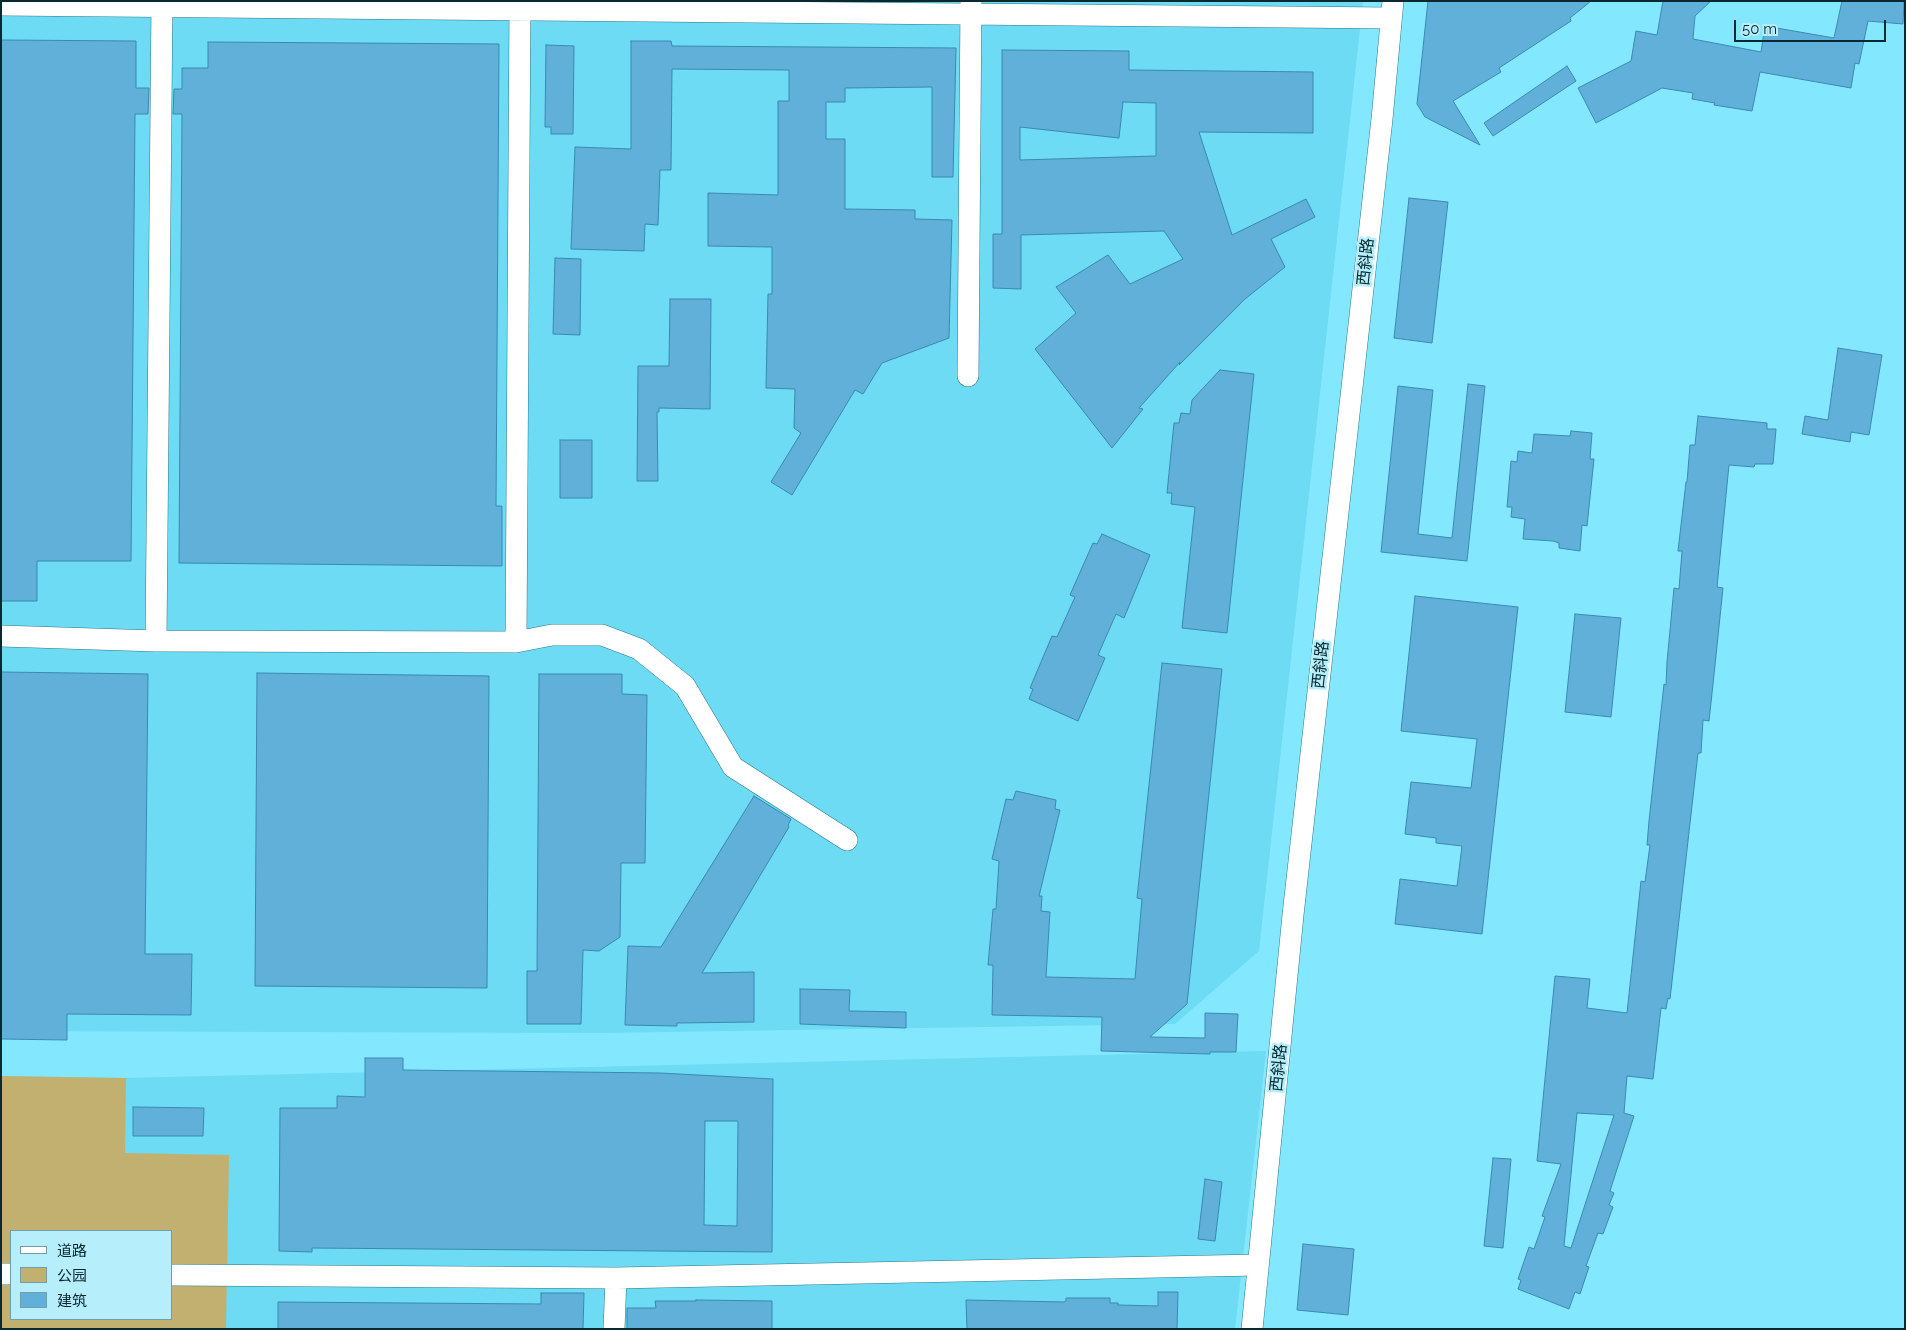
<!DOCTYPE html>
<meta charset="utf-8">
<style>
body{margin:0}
#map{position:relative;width:1906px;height:1330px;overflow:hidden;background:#83e7fe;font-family:Raleway,"Noto Sans SC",sans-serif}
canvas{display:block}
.frame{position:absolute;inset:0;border:2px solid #07292f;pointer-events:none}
.legend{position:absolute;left:10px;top:1230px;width:162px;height:90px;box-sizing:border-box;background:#b6eefb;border:1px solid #709fa9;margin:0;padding:6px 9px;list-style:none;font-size:15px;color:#07292f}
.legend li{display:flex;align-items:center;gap:10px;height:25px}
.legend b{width:25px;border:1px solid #709fa9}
.scale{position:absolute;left:1734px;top:20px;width:152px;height:22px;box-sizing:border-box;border:2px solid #07292f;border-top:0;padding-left:6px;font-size:15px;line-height:18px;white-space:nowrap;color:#07292f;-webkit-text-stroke:4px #b6eefb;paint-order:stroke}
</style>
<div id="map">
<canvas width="1906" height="1330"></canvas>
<div class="frame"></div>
<ul class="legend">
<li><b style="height:6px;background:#fff"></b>道路</li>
<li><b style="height:14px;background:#c2b071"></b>公园</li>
<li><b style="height:14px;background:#61b0da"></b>建筑</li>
</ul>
<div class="scale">50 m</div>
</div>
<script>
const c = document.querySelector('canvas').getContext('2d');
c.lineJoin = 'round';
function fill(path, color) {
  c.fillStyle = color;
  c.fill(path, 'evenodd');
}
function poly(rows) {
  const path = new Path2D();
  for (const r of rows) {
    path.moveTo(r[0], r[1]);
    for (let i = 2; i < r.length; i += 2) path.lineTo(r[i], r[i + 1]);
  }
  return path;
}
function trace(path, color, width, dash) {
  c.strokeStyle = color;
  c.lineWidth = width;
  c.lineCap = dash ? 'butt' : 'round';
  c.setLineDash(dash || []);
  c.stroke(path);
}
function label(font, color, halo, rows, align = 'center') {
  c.font = font + ' Raleway,"Noto Sans SC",sans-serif';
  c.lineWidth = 5;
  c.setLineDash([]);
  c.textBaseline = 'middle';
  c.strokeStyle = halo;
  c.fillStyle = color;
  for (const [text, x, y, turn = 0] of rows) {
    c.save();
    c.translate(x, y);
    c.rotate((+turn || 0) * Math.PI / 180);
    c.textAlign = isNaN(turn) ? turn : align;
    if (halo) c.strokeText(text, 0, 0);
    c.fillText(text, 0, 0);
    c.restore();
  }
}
fill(poly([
 [1,1,1363,1,1259,951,1175,1024,600,1033,1,1031],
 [1266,1051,1235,1329,1,1329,1,1076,126,1078],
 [11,1231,171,1231,171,1319,11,1319]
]), '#6cdbf3');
fill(poly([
 [1,1076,126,1078,125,1153,229,1155,226,1329,1,1329],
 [11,1231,171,1231,171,1319,11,1319]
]), '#c2b071');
const building = poly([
 [1428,1,1591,1,1570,18,1571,21,1499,68,1501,72,1453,101,1480,145,1425,117,1417,104,1428,1],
 [1663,1,1711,1,1695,16,1693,39,1761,52,1765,26,1834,38,1842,1,1904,1,1903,24,1868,21,1859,64,1855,63,1851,88,1760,72,1752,111,1714,105,1715,103,1692,99,1693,93,1662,88,1596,123,1578,88,1631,61,1636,31,1657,35,1663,1],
 [1,40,136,41,136,88,149,88,148,114,135,114,131,561,37,561,37,601,1,601,1,40],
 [631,41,671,41,672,46,956,48,953,177,932,177,932,87,845,88,845,102,826,102,826,139,845,139,845,209,915,210,915,219,952,220,949,338,882,363,863,394,855,390,792,495,771,482,801,433,794,428,795,389,766,388,768,294,772,294,772,247,708,246,708,193,778,195,778,101,789,101,789,70,672,69,671,170,660,170,658,225,645,224,644,251,571,249,575,147,631,149,631,41],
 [208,42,499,44,496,506,502,506,502,566,179,563,182,114,173,114,174,89,182,89,182,68,208,68,208,42],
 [546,45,574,46,573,134,551,134,551,127,545,127,546,45],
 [1002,50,1129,51,1129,70,1313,72,1313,133,1199,132,1232,235,1306,199,1315,217,1271,239,1285,267,1245,299,1179,365,1180,362,1139,408,1143,409,1112,448,1035,349,1076,313,1056,287,1108,255,1130,284,1183,259,1164,231,1021,235,1021,289,993,288,993,234,1002,234,1002,50],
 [1123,102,1156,103,1156,156,1020,160,1020,127,1119,138,1123,102],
 [1567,66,1576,81,1493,136,1484,123,1567,66],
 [1409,198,1448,202,1432,343,1394,338,1409,198],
 [555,258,581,259,580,335,553,334,555,258],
 [670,299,711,299,710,409,659,408,659,412,657,412,658,481,637,481,638,366,669,366,670,299],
 [1838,348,1882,355,1869,435,1851,432,1850,442,1802,434,1805,416,1828,420,1838,348],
 [1220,370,1254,374,1227,633,1182,628,1195,507,1171,504,1172,493,1167,493,1174,423,1179,423,1181,413,1190,414,1192,400,1220,370],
 [1468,384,1485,386,1467,561,1381,552,1398,386,1433,390,1418,534,1452,538,1468,384],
 [1698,416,1767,423,1767,429,1776,429,1773,464,1755,464,1754,467,1729,465,1717,587,1723,588,1713,684,1709,721,1703,720,1701,753,1698,753,1670,999,1668,998,1666,1009,1661,1008,1653,1079,1627,1076,1624,1113,1634,1116,1610,1191,1614,1193,1609,1205,1613,1207,1603,1234,1598,1233,1586,1266,1589,1267,1580,1294,1575,1292,1569,1309,1518,1289,1521,1280,1518,1279,1529,1247,1534,1249,1545,1217,1542,1216,1561,1164,1537,1161,1555,976,1590,979,1587,1008,1627,1013,1641,881,1645,882,1650,845,1647,845,1649,821,1664,684,1666,685,1667,662,1674,588,1679,589,1682,551,1678,551,1686,482,1687,482,1690,445,1695,445,1698,416],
 [1577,1113,1614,1115,1571,1248,1564,1246,1577,1113],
 [1571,431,1592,433,1590,459,1594,459,1587,526,1582,525,1580,551,1559,548,1559,543,1553,541,1523,539,1525,519,1511,517,1512,507,1507,507,1511,461,1517,462,1518,451,1532,453,1534,434,1570,436,1571,431],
 [560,440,592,440,592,498,560,498,560,440],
 [1102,534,1150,555,1124,618,1116,614,1098,655,1105,658,1078,721,1029,699,1033,689,1030,688,1052,636,1057,637,1075,597,1070,595,1093,543,1097,544,1102,534],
 [1415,596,1518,607,1482,934,1395,924,1400,879,1457,886,1462,846,1436,843,1436,838,1405,834,1411,782,1471,788,1477,739,1401,731,1415,596],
 [1575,614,1621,618,1611,717,1565,712,1575,614],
 [1162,663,1222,669,1187,1004,1150,1037,1205,1038,1205,1013,1238,1014,1236,1052,1210,1052,1210,1054,1101,1051,1102,1017,992,1015,993,965,988,965,993,909,996,909,999,861,992,859,1006,799,1013,800,1016,791,1056,800,1055,809,1060,810,1039,896,1042,896,1041,911,1050,912,1046,977,1135,979,1142,899,1137,898,1162,663],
 [1,672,148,674,145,954,192,954,191,1015,67,1014,67,1040,1,1039,1,672],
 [257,673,489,676,487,988,255,986,257,673],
 [539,674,622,674,622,694,647,695,645,863,621,863,620,937,599,951,583,950,581,1024,527,1024,527,971,537,971,539,674],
 [754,796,791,819,788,825,789,827,702,973,754,972,754,1022,677,1023,677,1026,625,1025,628,946,661,947,754,796],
 [800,989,850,990,849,1011,906,1012,906,1028,800,1024,800,989],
 [365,1058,403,1058,403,1070,660,1073,773,1079,772,1252,312,1248,312,1252,279,1251,280,1108,337,1108,337,1096,365,1097,365,1058],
 [705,1121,738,1121,737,1226,704,1225,705,1121],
 [133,1107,204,1108,203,1136,133,1136,133,1107],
 [1493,1158,1511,1159,1503,1248,1484,1246,1493,1158],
 [1205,1179,1222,1182,1215,1241,1198,1239,1205,1179],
 [1303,1244,1354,1249,1348,1315,1297,1310,1303,1244],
 [1158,1292,1178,1292,1177,1329,967,1329,966,1300,1064,1302,1066,1301,1066,1298,1110,1298,1110,1303,1118,1303,1118,1305,1158,1306,1158,1292],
 [541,1293,584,1293,583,1329,278,1329,278,1302,541,1304,541,1293],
 [696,1300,772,1301,772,1329,627,1329,627,1308,656,1308,655,1301,696,1301,696,1300]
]);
fill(building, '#61b0da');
trace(building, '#398ab2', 1);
const minor = poly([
 [1,5,1391,18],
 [968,376,971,1],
 [1,636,156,641,516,642,552,635,602,635,639,649,685,686,733,767,847,840],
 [156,641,162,1],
 [516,642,520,1],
 [1,1274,11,1274],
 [171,1275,616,1278,1258,1265],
 [614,1329,616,1278],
 [1252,1329,1293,915,1382,119,1393,1]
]);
trace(minor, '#297989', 22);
trace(minor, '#fff', 21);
label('16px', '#07292f', '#b6eefb', [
 ["西斜路",1366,262,-84],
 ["西斜路",1321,665,-84],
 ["西斜路",1279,1068,-84]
]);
</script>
